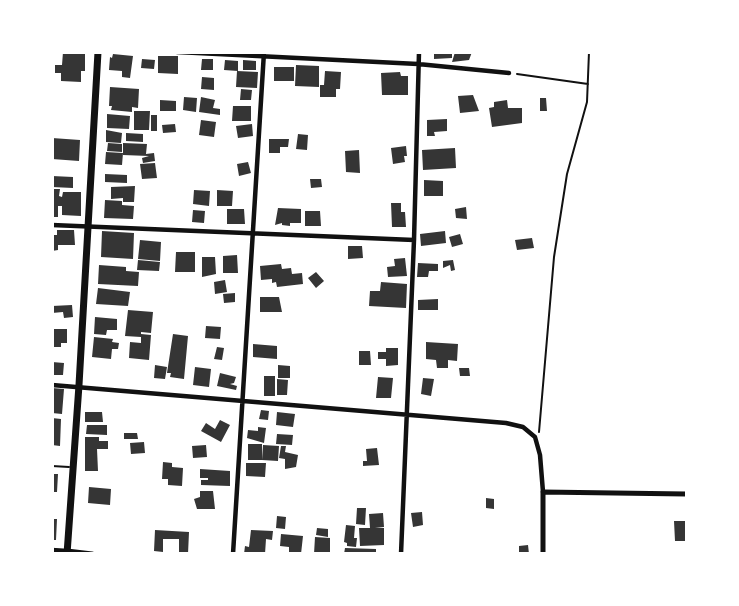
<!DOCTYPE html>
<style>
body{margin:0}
#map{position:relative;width:739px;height:606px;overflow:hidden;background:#fff;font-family:Inter,sans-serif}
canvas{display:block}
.frame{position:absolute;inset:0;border:54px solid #fff;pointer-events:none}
</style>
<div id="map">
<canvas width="739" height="606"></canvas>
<div class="frame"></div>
</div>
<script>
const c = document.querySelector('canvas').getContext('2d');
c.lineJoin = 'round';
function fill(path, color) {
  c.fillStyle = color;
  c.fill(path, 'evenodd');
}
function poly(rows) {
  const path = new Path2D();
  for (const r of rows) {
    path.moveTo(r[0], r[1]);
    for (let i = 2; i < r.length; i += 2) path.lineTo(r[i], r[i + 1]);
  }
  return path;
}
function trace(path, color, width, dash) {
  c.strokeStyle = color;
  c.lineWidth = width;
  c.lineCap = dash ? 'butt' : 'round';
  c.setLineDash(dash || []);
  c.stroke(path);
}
fill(poly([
 [63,52,85,53,85,71,81,71,81,82,61,81,61,73,55,73,55,65,62,65],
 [434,52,452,52,452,58,434,59],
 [455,52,472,52,469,60,452,62],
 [113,54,133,56,130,78,122,77,122,71,109,70,110,57,112,58],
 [158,56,178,56,178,74,158,73],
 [142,59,155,60,154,69,141,68],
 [202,59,213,59,213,70,201,70],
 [225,60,238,61,238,71,224,70],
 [243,60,256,61,256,70,243,70],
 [296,65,319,66,319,87,295,86],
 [274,67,294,67,294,81,274,81],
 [237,71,258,72,257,88,236,87],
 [325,71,341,72,340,89,336,89,336,97,320,97,320,85,324,85],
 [400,72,401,76,408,76,408,95,382,95,381,73],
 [202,77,214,78,214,90,201,89],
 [110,87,139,89,138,108,132,107,132,112,111,110,112,106,109,106],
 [241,89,252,90,251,100,240,100],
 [473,95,479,111,460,113,458,96],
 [184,97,197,98,196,112,183,110],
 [201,97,215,100,213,108,220,109,220,115,199,112],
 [540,98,546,98,547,111,540,111],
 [160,100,176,101,176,111,160,111],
 [507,100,508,108,522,108,522,123,492,127,489,108,494,107,494,102],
 [233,106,251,106,251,121,232,121],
 [134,111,150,111,149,130,134,130],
 [107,114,130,116,129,129,107,128],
 [151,115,157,115,157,131,151,131],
 [447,119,447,131,434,132,435,136,427,136,427,120],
 [201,120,216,122,214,137,199,135],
 [175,124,176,132,163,133,162,125],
 [252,124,253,136,238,138,236,126],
 [106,130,122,133,121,143,106,142],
 [126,133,143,134,143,142,126,141],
 [298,134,308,135,307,150,296,149],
 [52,138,80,140,79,161,52,159],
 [269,139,289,139,288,147,280,147,280,153,269,153],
 [108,143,122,144,122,152,107,151],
 [123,143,147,144,146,154,154,153,155,161,143,163,142,158,149,156,123,155],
 [406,146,407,156,404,156,405,162,393,164,391,148],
 [455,148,456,168,423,170,422,150],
 [359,150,360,173,346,172,345,151],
 [106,152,123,153,122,165,105,164],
 [248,162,251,173,239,176,237,164],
 [155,163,157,178,142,179,140,164],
 [105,174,127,175,127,183,105,182],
 [52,176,73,177,73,188,52,187],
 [310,179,321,179,322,187,311,188],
 [424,180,443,181,443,196,424,196],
 [135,186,134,202,123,202,123,198,111,199,111,187],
 [52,189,60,189,59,196,62,197,63,192,81,192,81,216,62,215,62,206,58,206,58,217,52,217],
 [194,190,210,191,209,206,193,204],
 [217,190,233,191,232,206,217,206],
 [105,200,122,201,122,205,134,206,133,219,104,218],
 [391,203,401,203,401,212,405,212,406,227,392,227],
 [466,207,467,219,456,218,455,209],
 [278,208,301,209,301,223,290,223,290,226,282,225,282,223,275,225],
 [227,209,244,209,245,224,227,224],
 [193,210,205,211,204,223,192,222],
 [305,211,320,211,321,226,305,226],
 [57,230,74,230,75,245,58,245,58,250,52,251,52,235,57,235],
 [102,231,134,233,133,259,101,257],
 [445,231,446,243,421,246,420,234],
 [460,234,463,244,452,247,449,237],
 [532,238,534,248,517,250,515,240],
 [140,240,161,242,160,261,138,259],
 [348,246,362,246,363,258,348,259],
 [176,252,195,252,195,272,175,272],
 [237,255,238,273,223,273,223,256],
 [202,257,215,257,216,274,202,277],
 [405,258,407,276,388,277,387,267,395,266,394,259],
 [138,260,160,262,159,271,137,270],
 [453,260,455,270,451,271,450,265,443,268,443,261],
 [418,263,438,264,438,271,429,271,428,277,417,277],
 [281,264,282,269,291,268,292,274,302,273,303,284,277,287,276,282,272,283,272,279,261,280,260,266],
 [99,265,126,267,126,271,139,272,138,286,98,284],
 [316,272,324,281,316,288,308,278],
 [225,280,227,292,215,294,214,282],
 [381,282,407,284,406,308,369,306,370,291,380,291],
 [98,288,130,292,128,306,96,304],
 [235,293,235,302,224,303,223,294],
 [260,297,279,297,282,312,260,312],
 [438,299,438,310,418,310,418,300],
 [72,305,73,317,64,318,63,312,52,313,52,306],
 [128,310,153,312,151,333,141,332,141,334,151,335,149,360,129,358,130,342,141,343,141,337,125,336],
 [95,317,117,319,117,330,107,330,106,335,94,334],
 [206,326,221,327,220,339,205,338],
 [52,329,67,329,67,343,61,343,61,347,54,347],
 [173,334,188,336,184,379,170,377,171,373,167,373],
 [94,337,113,339,112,342,119,343,118,349,112,349,111,359,92,357],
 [426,342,458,344,457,361,448,360,448,368,437,368,436,360,426,359],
 [253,344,277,346,277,359,253,357],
 [217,347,224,348,222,360,214,359],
 [386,348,398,348,398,365,386,366,386,359,378,359,378,352,386,352],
 [359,351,370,351,371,365,359,365],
 [52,362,64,363,63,375,52,375],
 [155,365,167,367,165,379,154,378],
 [278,365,290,366,290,378,278,378],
 [195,367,211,369,209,387,193,385],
 [459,368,469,368,470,376,460,376],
 [220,373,236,377,234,383,230,384,237,386,236,390,217,386],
 [264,376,275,376,275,396,264,396],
 [378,377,393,378,391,398,376,398],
 [423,378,434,379,431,396,421,394],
 [277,379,288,380,287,395,277,395],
 [52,388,64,389,62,414,52,413],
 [261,410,269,411,268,420,259,419],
 [85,412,102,412,103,422,85,422],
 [277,412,295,414,293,427,276,425],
 [52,418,61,419,60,446,52,445],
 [220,420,230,425,221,442,201,431,206,423,215,429],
 [87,425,107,425,107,435,86,434],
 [258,427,266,428,264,443,247,438,248,430,258,431],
 [124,433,137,433,138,439,124,439],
 [277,434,293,435,292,445,276,444],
 [85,437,99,437,99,441,108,441,108,449,97,449,98,471,85,471],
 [144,442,145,453,131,454,130,443],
 [248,444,262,444,262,460,248,460],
 [206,445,207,457,193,458,192,446],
 [263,445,279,446,278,461,262,460],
 [281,446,286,446,285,452,298,455,296,467,285,469,285,459,279,458],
 [377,448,379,465,363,466,363,461,367,461,366,449],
 [163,462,172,463,172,467,183,468,182,486,168,485,168,479,162,479],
 [246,463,266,463,265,477,246,476],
 [200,469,230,471,230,486,201,485,201,480,208,480,208,478,200,478],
 [52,474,58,474,57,492,52,492],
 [89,487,111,489,110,505,88,503],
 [200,491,213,491,215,509,197,509,194,499,200,497],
 [486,498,494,499,494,509,486,508],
 [357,508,366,508,365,525,356,524],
 [422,512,423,525,413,527,411,513],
 [383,513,384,527,375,527,384,528,384,545,360,546,359,528,370,528,369,514],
 [277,516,286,517,285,529,276,528],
 [52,519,57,519,56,540,52,540],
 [674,521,686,521,686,541,675,541],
 [346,525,355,526,354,538,357,538,356,547,347,546,347,543,344,542],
 [317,528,328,529,328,537,316,535],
 [155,530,189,532,188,554,179,554,179,539,163,539,163,552,154,551],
 [251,530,273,531,272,540,266,539,265,554,244,554,245,546,249,547],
 [281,534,303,536,301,554,289,553,289,547,280,546],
 [315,537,330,538,330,554,314,554],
 [528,545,529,554,519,554,519,546],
 [345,548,376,549,376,554,344,554]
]), '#353535');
trace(poly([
 [517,74,588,84],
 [539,432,554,257,567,174,587,102,589,52]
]), '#111', 2);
trace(poly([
 [52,466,69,467]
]), '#111', 2);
trace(poly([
 [177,52,418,64,509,73],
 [52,225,414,240],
 [52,385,506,423,523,427,535,437,540,455,543,492],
 [52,550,67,551],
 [233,554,264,52],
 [401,554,414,240,419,52]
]), '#111', 4.5);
trace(poly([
 [67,551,92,554],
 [543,554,543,492,686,494]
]), '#111', 5);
trace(poly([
 [67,554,79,385,98,52]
]), '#111', 7);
</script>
